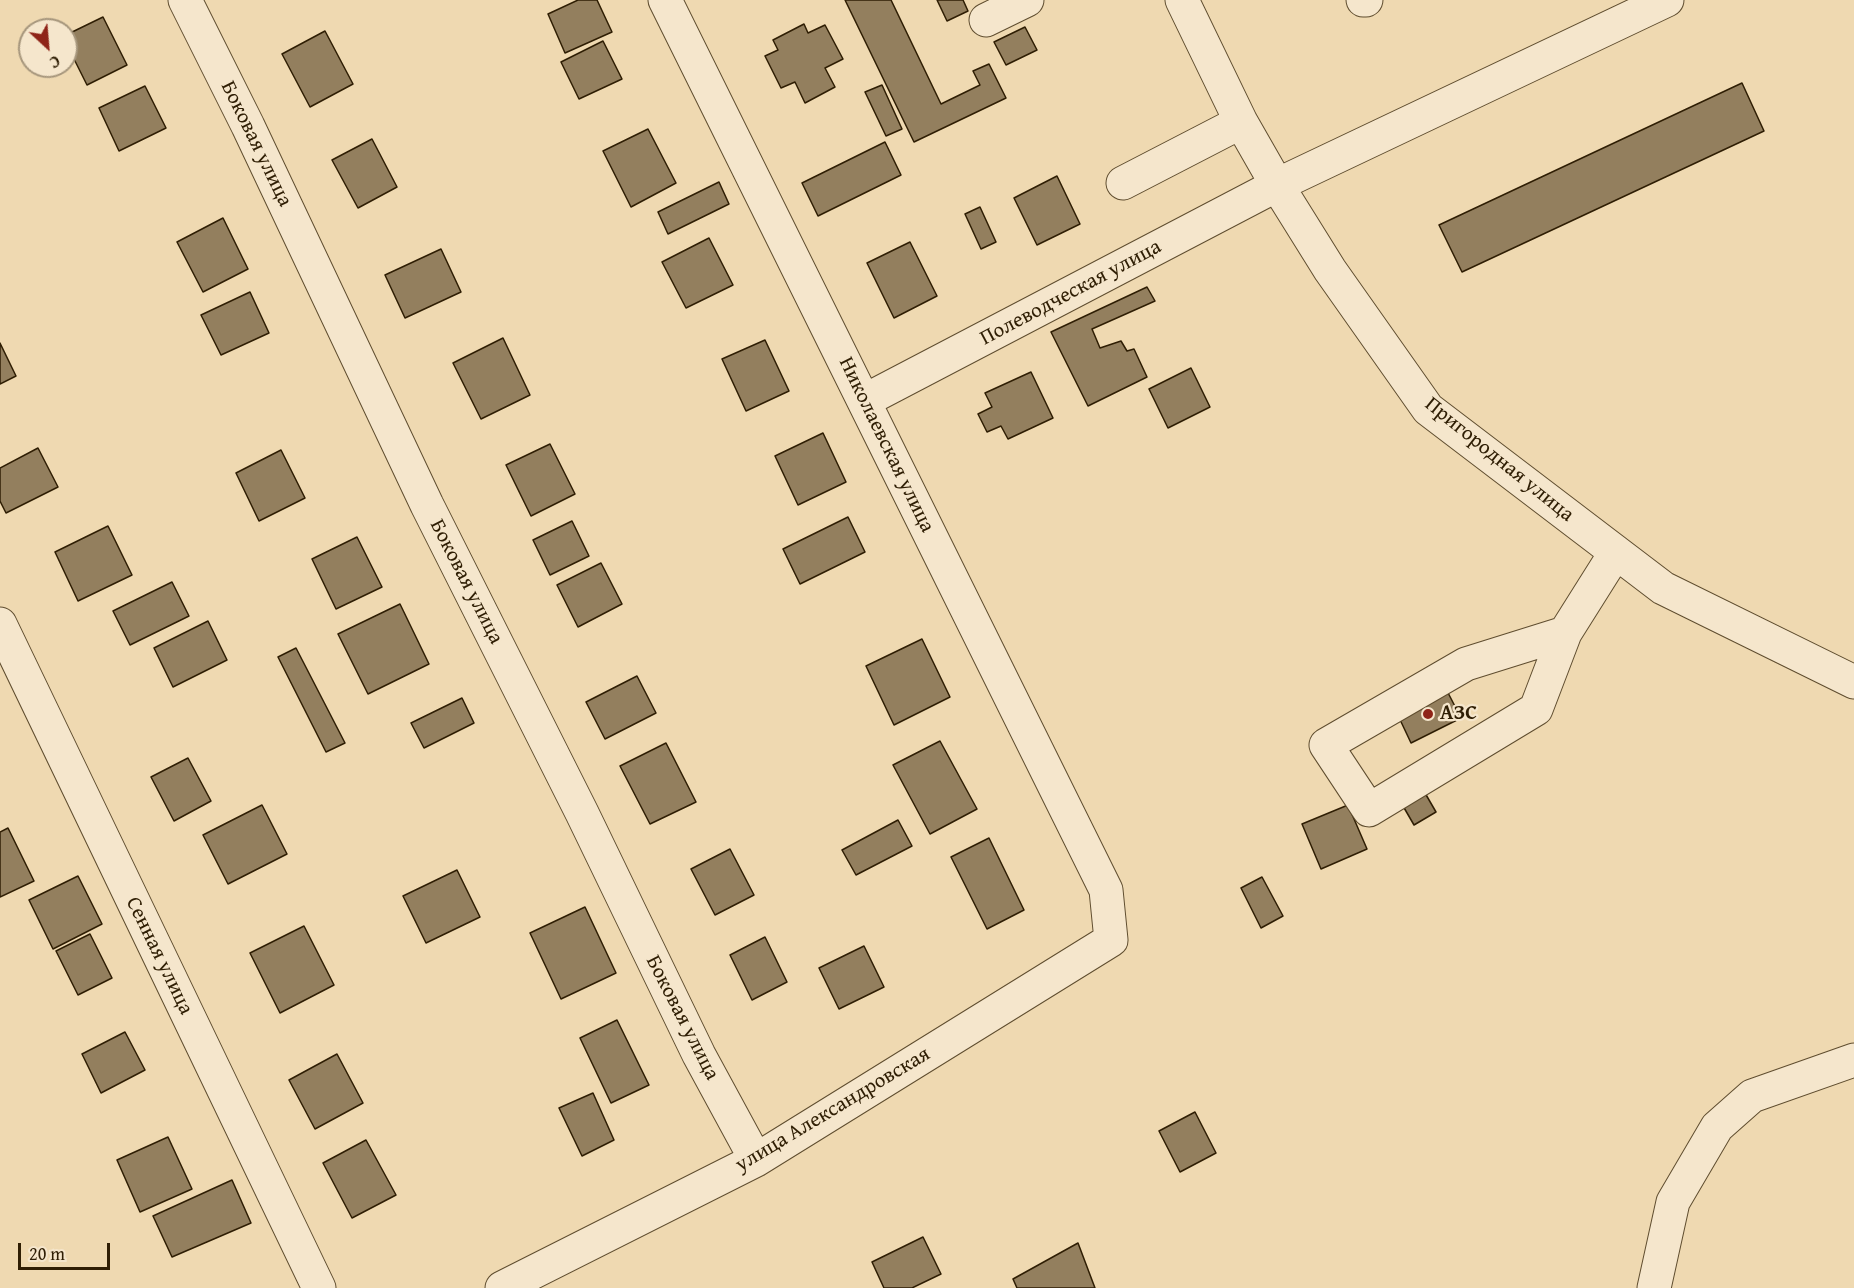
<!DOCTYPE html>
<meta charset="utf-8">
<style>
body{margin:0}
#map{position:relative;width:1854px;height:1288px;overflow:hidden;background:#efd9b1;font-family:"Gentium Book Plus",serif}
canvas{display:block}
.north{position:absolute;left:18px;top:18px;width:60px;height:60px;box-sizing:border-box;background:#f5e6cc;border:2px solid #a6967c;border-radius:50%;rotate:154deg;font-size:16px;font-weight:700;line-height:24px;text-align:center;color:#2f1e04}
.north::after{content:'';display:block;margin:auto;width:21px;height:27px;background:#8f2418;clip-path:polygon(50% 0,100% 100%,50% 72%,0 100%)}
.scale{position:absolute;left:18px;top:1243px;width:92px;height:27px;box-sizing:border-box;border:3px solid #2f1e04;border-top:0;padding-left:8px;font-size:18px;line-height:21px;white-space:nowrap;color:#2f1e04;-webkit-text-stroke:4px #f5e6cc;paint-order:stroke}
</style>
<div id="map">
<canvas width="1854" height="1288"></canvas>
<div class="north">С</div>
<div class="scale">20 m</div>
</div>
<script>
const c = document.querySelector('canvas').getContext('2d');
c.lineJoin = 'round';
function fill(path, color) {
  c.fillStyle = color;
  c.fill(path, 'evenodd');
}
function poly(rows) {
  const path = new Path2D();
  for (const r of rows) {
    path.moveTo(r[0], r[1]);
    for (let i = 2; i < r.length; i += 2) path.lineTo(r[i], r[i + 1]);
  }
  return path;
}
function trace(path, color, width, dash) {
  c.strokeStyle = color;
  c.lineWidth = width;
  c.lineCap = dash ? 'butt' : 'round';
  c.setLineDash(dash || []);
  c.stroke(path);
}
function label(font, color, halo, rows, align = 'center') {
  c.font = font + ' "Gentium Book Plus",serif';
  c.lineWidth = 4.5;
  c.setLineDash([]);
  c.textBaseline = 'middle';
  c.strokeStyle = halo;
  c.fillStyle = color;
  for (const [text, x, y, turn = 0] of rows) {
    c.save();
    c.translate(x, y);
    c.rotate((+turn || 0) * Math.PI / 180);
    c.textAlign = isNaN(turn) ? turn : align;
    if (halo) c.strokeText(text, 0, 0);
    c.fillText(text, 0, 0);
    c.restore();
  }
}
const building = poly([
 [578,0,597,0,612,32,565,53,548,14,578,0],
 [845,0,891,0,941,104,980,85,973,71,989,64,1006,98,914,142,845,0],
 [937,0,963,0,968,11,947,21,937,0],
 [103,17,127,65,87,85,66,43,66,35,103,17],
 [804,24,808,33,825,25,843,59,825,68,835,87,805,103,795,82,781,88,765,56,778,50,773,40,804,24],
 [1025,27,1037,50,1006,65,994,42,1025,27],
 [325,31,353,84,310,107,282,54,325,31],
 [603,41,622,79,579,99,561,62,603,41],
 [1742,83,1764,131,1462,272,1439,225,1742,83],
 [882,85,902,129,886,136,865,92,882,85],
 [145,86,166,128,119,151,99,108,145,86],
 [648,129,676,183,631,207,603,151,648,129],
 [372,139,397,187,358,208,332,160,372,139],
 [885,142,901,175,818,216,802,183,885,142],
 [1057,176,1080,224,1037,245,1014,198,1057,176],
 [719,182,729,204,668,234,658,212,719,182],
 [980,207,996,242,981,249,965,214,980,207],
 [223,218,248,269,203,292,177,242,223,218],
 [709,238,733,285,686,308,662,262,709,238],
 [910,242,937,296,894,318,867,263,910,242],
 [441,249,461,292,405,318,385,275,441,249],
 [1147,287,1155,301,1092,329,1100,348,1121,341,1127,351,1134,349,1147,377,1088,406,1051,332,1147,287],
 [250,292,269,333,221,355,201,315,250,292],
 [503,338,530,395,481,419,453,363,503,338],
 [765,340,789,391,746,411,722,359,765,340],
 [0,343,16,376,0,384,0,343],
 [1191,368,1210,407,1168,428,1149,389,1191,368],
 [1031,372,1053,418,1008,439,1001,426,987,432,978,414,992,407,985,393,1031,372],
 [823,433,846,482,798,505,775,456,823,433],
 [550,444,575,494,531,516,506,465,550,444],
 [38,448,58,487,6,513,0,501,0,468,38,448],
 [281,450,305,498,259,521,236,473,281,450],
 [848,517,865,552,800,584,783,549,848,517],
 [572,521,589,556,550,575,533,540,572,521],
 [108,526,132,575,78,601,55,552,108,526],
 [357,537,382,587,336,609,312,559,357,537],
 [601,563,622,604,578,627,557,585,601,563],
 [172,582,189,616,130,645,113,611,172,582],
 [400,604,429,664,368,694,338,634,400,604],
 [208,621,227,660,173,687,154,648,208,621],
 [922,639,950,697,894,725,866,666,922,639],
 [296,648,345,743,326,752,278,657,296,648],
 [637,676,656,713,605,739,586,702,637,676],
 [1444,685,1461,718,1411,743,1395,709,1444,685],
 [462,698,474,723,424,748,411,723,462,698],
 [940,741,977,809,930,834,893,765,940,741],
 [666,743,696,802,650,824,620,766,666,743],
 [188,758,211,801,174,821,151,777,188,758],
 [1425,793,1436,812,1414,825,1403,806,1425,793],
 [262,805,287,854,228,884,203,835,262,805],
 [1348,805,1367,849,1321,869,1302,824,1348,805],
 [898,820,912,846,856,875,842,850,898,820],
 [8,828,34,881,0,897,0,832,8,828],
 [989,838,1024,910,987,929,951,857,989,838],
 [730,849,754,895,715,915,691,869,730,849],
 [457,870,480,917,426,943,403,896,457,870],
 [78,876,102,924,53,949,29,900,78,876],
 [1262,877,1283,916,1261,928,1241,888,1262,877],
 [585,907,616,973,561,999,530,933,585,907],
 [304,926,334,985,280,1013,250,953,304,926],
 [90,934,112,978,78,995,56,951,90,934],
 [765,937,787,982,752,1000,730,955,765,937],
 [864,946,884,987,839,1009,819,968,864,946],
 [617,1020,649,1085,611,1103,580,1038,617,1020],
 [125,1032,145,1070,101,1093,82,1054,125,1032],
 [337,1054,363,1103,315,1129,289,1080,337,1054],
 [593,1093,614,1140,582,1156,559,1108,593,1093],
 [1195,1112,1216,1153,1180,1172,1159,1131,1195,1112],
 [168,1137,192,1189,140,1212,117,1160,168,1137],
 [366,1140,396,1195,352,1218,323,1163,366,1140],
 [232,1180,251,1223,172,1257,153,1216,232,1180],
 [923,1237,941,1274,912,1288,884,1288,872,1262,923,1237],
 [1078,1243,1095,1288,1017,1288,1013,1279,1078,1243]
]);
fill(building, '#937f5e');
trace(building, '#2f1e04', 1.5);
const minor = poly([
 [185,0,248,126,427,505,582,813,699,1055,756,1160],
 [1182,0,1241,122,1277,185,1330,270,1428,409,1663,588,1854,682],
 [1363,0,1366,0],
 [986,20,1027,0],
 [1123,183,1241,122],
 [864,401,1277,185,1667,0],
 [0,624,319,1288],
 [1565,633,1536,709,1369,810,1326,745,1466,664,1565,633,1616,552],
 [502,1288,756,1160,1111,940,1106,890,665,0],
 [1654,1288,1673,1202,1717,1127,1752,1096,1854,1060]
]);
trace(minor, '#5f4d2f', 35);
trace(minor, '#f5e6cc', 33);
for (const [x, y, r, color] of [
 [1428,714,6,"#8f2418"]
]) {
  const dot = new Path2D();
  dot.arc(x, y, r, 0, 2 * Math.PI);
  c.fillStyle = color;
  c.fill(dot);
  trace(dot, '#f5e6cc', 2);
}
label('21px', '#2f1e04', '#f5e6cc', [
 ["Боковая улица",256,144,64],
 ["Полеводческая улица",1071,293,-28],
 ["Николаевская улица",886,445,64],
 ["Пригородная улица",1499,460,39],
 ["Боковая улица",466,582,63],
 ["Сенная улица",159,956,64],
 ["Боковая улица",682,1018,63],
 ["улица Александровская",833,1110,-31]
]);
label('bold 21px', '#2f1e04', '#f5e6cc', [
 ["АЗС",1440,714]
], 'left');
</script>
